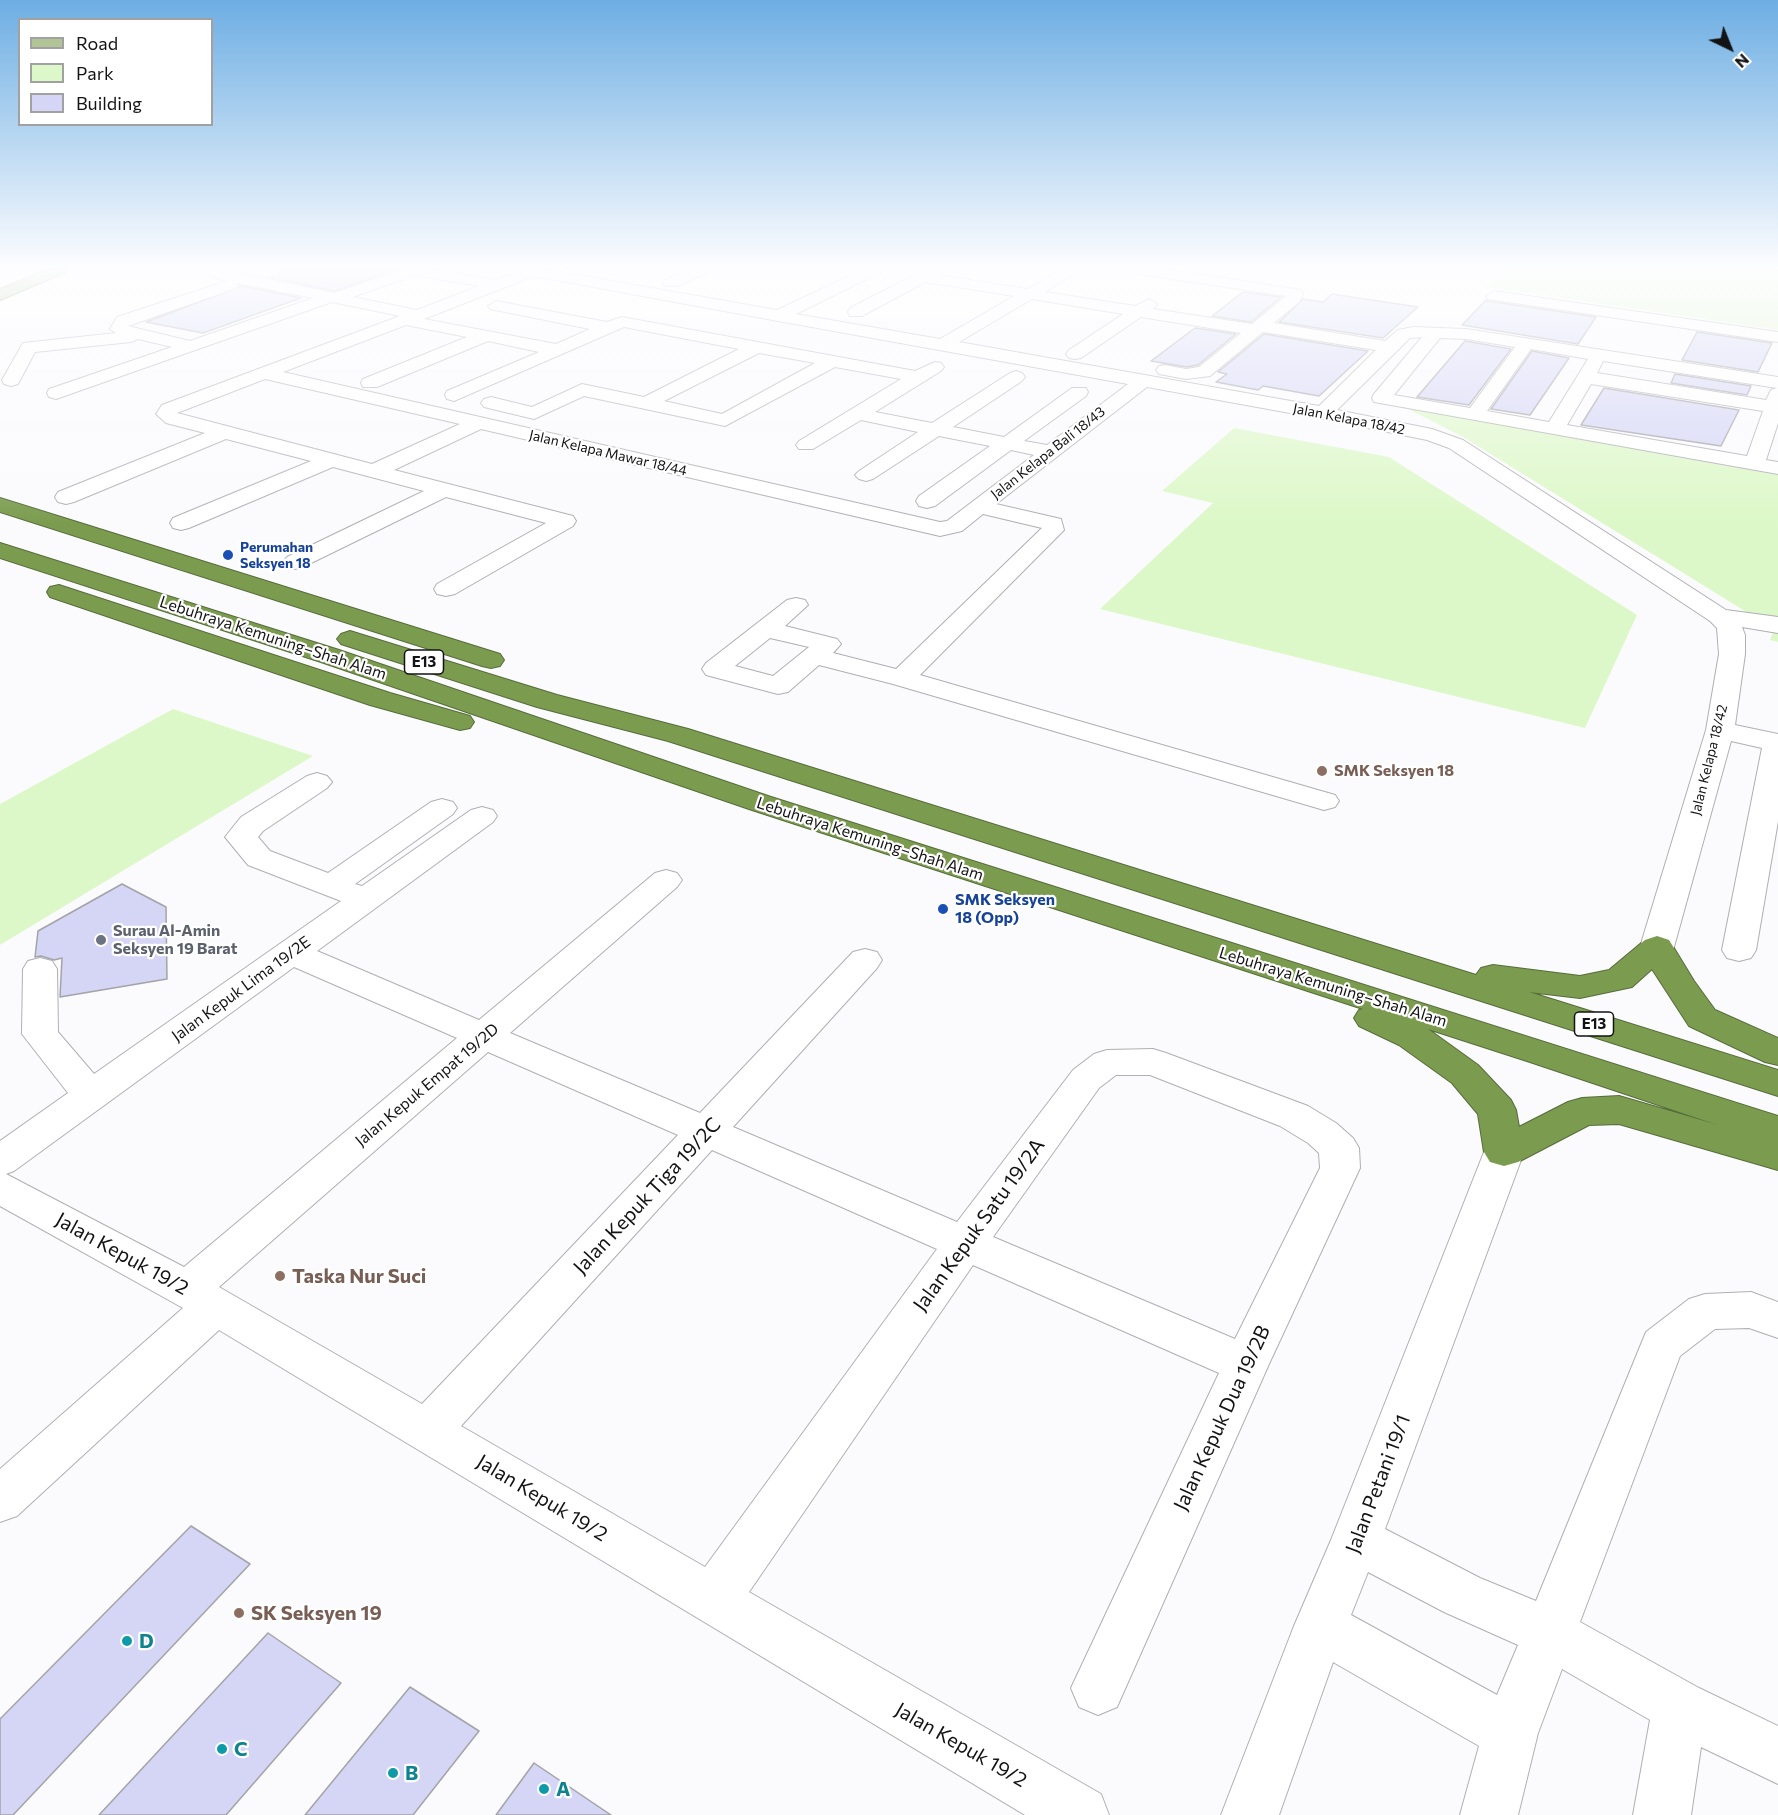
<!DOCTYPE html>
<meta charset="utf-8">
<style>
body{margin:0}
#map{position:relative;width:1778px;height:1815px;overflow:hidden;background:#fbfbfe;font-family:Commissioner,sans-serif}
canvas{display:block}
.legend{position:absolute;left:18px;top:18px;width:195px;height:108px;box-sizing:border-box;background:#fff;border:2px solid #a1a1a1;margin:0;padding:8px 10px;list-style:none;font-size:18px;color:#131315}
.legend li{display:flex;align-items:center;gap:12px;height:30px}
.legend b{width:30px;border:2px solid #a1a1a1}
.north{position:absolute;left:1700px;top:18px;width:60px;height:60px;-webkit-text-stroke:4px #fff;paint-order:stroke;rotate:137deg;font-size:16px;font-weight:700;line-height:24px;text-align:center;color:#131315}
.north::after{content:'';display:block;margin:auto;width:21px;height:27px;background:#131315;clip-path:polygon(50% 0,100% 100%,50% 72%,0 100%)}
</style>
<div id="map">
<canvas width="1778" height="1815"></canvas>
<ul class="legend">
<li><b style="height:8px;background:#b0c495"></b>Road</li>
<li><b style="height:16px;background:#ddf8c8"></b>Park</li>
<li><b style="height:16px;background:#d5d5f6"></b>Building</li>
</ul>
<div class="north">N</div>
</div>
<script>
const c = document.querySelector('canvas').getContext('2d');
c.lineJoin = 'round';
function fill(path, color) {
  c.fillStyle = color;
  c.fill(path, 'evenodd');
}
function poly(rows) {
  const path = new Path2D();
  for (const r of rows) {
    path.moveTo(r[0], r[1]);
    for (let i = 2; i < r.length; i += 2) path.lineTo(r[i], r[i + 1]);
  }
  return path;
}
function trace(path, color, width, dash) {
  c.strokeStyle = color;
  c.lineWidth = width;
  c.lineCap = dash ? 'butt' : 'round';
  c.setLineDash(dash || []);
  c.stroke(path);
}
function label(font, color, halo, rows, align = 'center') {
  c.font = font + ' Commissioner,sans-serif';
  c.lineWidth = 4.5;
  c.setLineDash([]);
  c.textBaseline = 'middle';
  c.strokeStyle = halo;
  c.fillStyle = color;
  for (const [text, x, y, turn = 0] of rows) {
    c.save();
    c.translate(x, y);
    c.rotate((+turn || 0) * Math.PI / 180);
    c.textAlign = isNaN(turn) ? turn : align;
    if (halo) c.strokeText(text, 0, 0);
    c.fillText(text, 0, 0);
    c.restore();
  }
}
fill(poly([
 [1505,269,1778,269,1778,330,1486,287],
 [1400,405,1778,475,1778,642,1770,640,1774,629,1463,437],
 [1234,428,1389,457,1637,615,1585,728,1100,609,1213,503,1162,491],
 [173,709,313,756,0,945,0,804]
]), '#ddf8c8');
const building = poly([
 [280,269,397,269,334,291,270,277,279,274,280,269],
 [242,286,301,298,203,333,146,322,242,286],
 [1243,292,1281,297,1251,322,1212,316,1243,292],
 [1332,294,1418,307,1383,338,1279,322,1303,299,1323,302,1332,294],
 [1486,300,1488,301,1596,317,1578,344,1462,325,1486,300],
 [1195,328,1236,334,1198,365,1187,367,1151,361,1195,328],
 [1697,332,1772,343,1758,372,1682,360,1697,332],
 [1264,334,1368,351,1319,396,1263,386,1258,390,1216,382,1227,374,1218,372,1264,334],
 [1465,341,1511,349,1469,405,1417,397,1465,341],
 [1532,351,1569,358,1530,415,1491,409,1532,351],
 [1675,374,1751,386,1747,395,1671,383,1675,374],
 [1604,388,1739,410,1721,446,1581,425,1604,388],
 [122,884,166,907,167,979,60,997,62,958,54,960,41,956,35,957,38,931,122,884],
 [191,1526,250,1564,13,1815,0,1815,0,1719,191,1526],
 [268,1633,341,1683,226,1815,99,1815,268,1633],
 [410,1687,479,1731,413,1815,305,1815,410,1687],
 [534,1763,611,1815,496,1815,534,1763]
]);
fill(building, '#d5d5f6');
trace(building, '#a3a3a8', 1.5);
const minor = poly([
 [209,269,221,269,334,293,403,269,432,269,496,280,516,273,513,269,544,269,777,310,864,269,883,269,881,272,796,314,940,339,1014,296,925,282,862,316,850,316,848,312,850,308,927,269,945,269,939,275,1027,289,1062,269,1079,269,1077,272,1045,292,1135,306,1149,299,1157,304,1153,309,1252,324,1286,296,1138,274,1130,269,1166,269,1301,290,1303,293,1300,301,1274,323,1385,341,1398,330,1413,327,1466,329,1778,377,1778,423,1766,460,1778,462,1778,474,1374,402,1372,398,1374,394,1422,337,1410,338,1337,410,1432,429,1463,440,1726,610,1778,617,1778,633,1742,627,1745,635,1745,654,1735,725,1778,734,1778,821,1756,950,1751,958,1739,961,1727,958,1722,950,1762,748,1731,741,1674,947,1669,954,1657,958,1645,954,1640,947,1706,730,1719,654,1717,628,1710,621,1449,448,1427,440,1323,419,1147,387,996,504,1061,519,1064,530,920,675,1335,795,1339,801,1335,807,1324,810,893,684,819,665,788,692,778,694,706,675,702,669,706,663,787,600,796,598,805,600,808,605,785,626,837,639,841,644,833,653,896,669,1042,528,983,514,962,531,940,536,481,429,394,470,573,516,576,521,573,526,455,594,446,596,437,594,434,589,437,584,546,523,446,497,303,567,295,569,287,567,283,562,287,557,424,491,333,467,189,528,181,530,173,528,170,523,173,518,311,461,226,439,74,502,66,504,58,502,55,497,58,492,205,433,166,423,156,414,162,405,400,316,332,302,56,399,49,397,47,393,49,389,172,347,138,339,131,342,35,352,18,384,11,386,4,384,2,380,23,343,116,333,110,329,117,317,227,281,211,277,207,271,209,269],
 [415,275,479,286,417,310,353,297,415,275],
 [534,276,778,321,1128,384,1047,445,1024,441,1086,396,1088,392,1086,388,1072,388,1004,437,953,427,1022,381,1025,377,1022,373,1016,371,1010,373,932,423,875,412,941,371,944,367,941,363,935,362,915,371,622,317,607,322,496,301,488,306,490,309,590,329,556,344,424,319,534,276],
 [236,283,313,298,190,341,128,326,236,288,238,285,236,283],
 [1032,299,1123,314,1069,350,1066,354,1069,358,1075,359,1081,358,1141,317,1241,333,1199,367,1186,369,1165,365,1159,366,1156,370,1159,374,1186,379,1210,376,1263,332,1376,350,1319,406,959,342,1032,299],
 [406,325,467,337,363,379,361,383,363,387,377,387,488,341,539,352,447,391,445,395,447,399,454,401,624,327,739,349,644,397,582,384,532,407,491,397,484,399,481,403,484,407,534,419,584,396,725,426,835,367,901,379,799,441,796,445,799,449,813,449,861,420,918,432,859,471,855,475,859,479,866,481,873,479,939,436,990,446,919,496,916,501,919,506,927,508,935,506,1011,450,1034,455,947,521,940,522,283,372,406,325],
 [1440,338,1466,339,1515,347,1470,408,1394,395,1440,338],
 [1531,349,1588,359,1549,422,1487,411,1531,349],
 [759,353,815,363,722,414,664,401,759,353],
 [1603,361,1777,388,1771,390,1766,400,1597,373,1603,361],
 [265,379,460,424,372,464,177,413,265,379],
 [1591,384,1763,411,1747,456,1567,425,1591,384],
 [770,638,809,647,773,676,735,666,770,638],
 [692,269,712,269,709,272,677,286,665,286,663,283,665,280,692,269],
 [1494,291,1778,332,1778,342,1488,299,1486,296,1494,291],
 [317,773,327,776,332,782,327,788,263,831,258,837,270,851,328,873,431,802,442,799,453,802,457,808,453,814,355,884,362,886,471,810,482,807,493,810,497,816,493,822,317,951,479,1020,655,873,666,870,677,873,682,880,677,887,510,1033,700,1113,853,952,865,949,877,952,882,960,877,968,733,1127,957,1222,1073,1070,1094,1054,1107,1050,1153,1049,1166,1053,1308,1106,1336,1123,1353,1138,1359,1148,1360,1168,1269,1364,1117,1707,1098,1715,1079,1707,1071,1688,1219,1373,973,1265,749,1592,1101,1794,1109,1815,1025,1815,219,1330,17,1516,0,1522,0,1469,183,1308,0,1206,0,1141,68,1093,22,1034,23,969,28,961,40,958,52,961,57,969,58,1032,94,1074,341,901,248,865,225,837,241,817,307,776,317,773],
 [294,967,457,1038,184,1267,6,1174,14,1171,294,967],
 [488,1052,678,1135,422,1404,219,1287,488,1052],
 [1116,1075,1150,1075,1280,1126,1308,1143,1319,1153,1320,1168,1235,1339,993,1237,1099,1088,1116,1075],
 [712,1150,937,1249,705,1567,461,1426,712,1150],
 [1504,1138,1518,1142,1524,1152,1385,1529,1480,1578,1536,1601,1646,1332,1689,1299,1705,1294,1751,1292,1778,1302,1778,1338,1749,1328,1715,1329,1680,1356,1580,1622,1699,1688,1778,1726,1778,1784,1701,1747,1691,1815,1633,1815,1650,1720,1562,1669,1538,1733,1518,1815,1460,1815,1479,1746,1333,1662,1279,1815,1221,1815,1294,1626,1331,1540,1484,1152,1490,1142,1504,1138],
 [1368,1572,1444,1612,1518,1645,1497,1695,1351,1615,1368,1572]
]);
const major = poly([
 [49,269,69,269,66,272,0,300,0,289,49,269]
]);
const highway = poly([
 [0,498,500,654,504,660,500,666,491,668,482,666,0,512,0,498],
 [0,543,339,650,771,797,1778,1116,1778,1170,1619,1124,1589,1125,1518,1162,1504,1166,1490,1162,1484,1152,1478,1114,1452,1083,1399,1045,1359,1026,1354,1018,1359,1010,1363,1009,749,809,321,662,0,558,0,543],
 [1428,1029,1530,1062,1718,1125,1619,1096,1582,1098,1568,1102,1519,1127,1516,1110,1511,1100,1478,1065,1428,1029],
 [59,585,390,693,470,716,474,722,470,728,460,730,370,705,50,597,47,592,50,587,59,585],
 [350,631,557,695,688,729,1476,975,1481,968,1493,965,1580,976,1609,970,1645,940,1657,936,1669,940,1694,981,1715,1010,1778,1038,1778,1065,1765,1062,1689,1026,1652,969,1632,987,1580,998,1529,992,1778,1070,1778,1096,668,741,537,707,341,644,337,639,341,634,350,631]
]);
trace(minor, '#afafb4', 2);
trace(major, '#576c3b', 2);
trace(highway, '#576c3b', 2);
fill(minor, '#fff');
fill(major, '#b0c495');
fill(highway, '#7b9c4f');
const sky = c.createLinearGradient(0, 0, 0, 523);
sky.addColorStop(0, '#6daee3');
sky.addColorStop(0.51, '#fdfdff');
sky.addColorStop(1, '#fdfdff00');
c.fillStyle = sky;
c.fillRect(0, 0, 1778, 523);
for (const [x, y, r, color] of [
 [228,555,6,"#1a4fb4"],
 [1322,771,6,"#8d6e63"],
 [943,909,6,"#1a4fb4"],
 [101,940,6,"#6b7280"],
 [280,1276,6,"#8d6e63"],
 [239,1613,6,"#8d6e63"],
 [127,1641,6,"#0f9aa8"],
 [222,1749,6,"#0f9aa8"],
 [393,1773,6,"#0f9aa8"],
 [544,1789,6,"#0f9aa8"]
]) {
  const dot = new Path2D();
  dot.arc(x, y, r, 0, 2 * Math.PI);
  c.fillStyle = color;
  c.fill(dot);
  trace(dot, '#fff', 2);
}
label('14px', '#131315', '#fff', [
 ["Jalan Kelapa 18/42",1349,419,11],
 ["Jalan Kelapa Mawar 18/44",608,453,13],
 ["Jalan Kelapa Bali 18/43",1048,453,-38],
 ["Jalan Kelapa 18/42",1709,760,-76]
]);
label('bold 14px', '#164399', '#fff', [
 ["Perumahan",240,547],
 ["Seksyen 18",240,563]
], 'left');
for (const [x, y, w] of [
 [424,662,39],
 [1594,1024,39]
]) {
  const box = new Path2D();
  box.roundRect(x - w / 2, y - 12, w, 24, 4.5);
  c.fillStyle = '#fff';
  c.fill(box);
  trace(box, '#131315', 1.5);
}
label('bold 15px', '#131315', null, [
 ["E13",424,662],
 ["E13",1594,1024]
]);
label('16px', '#131315', '#fff', [
 ["Lebuhraya Kemuning–Shah Alam",273,638,18],
 ["Lebuhraya Kemuning–Shah Alam",870,839,18],
 ["Lebuhraya Kemuning–Shah Alam",1333,987,17],
 ["Jalan Kepuk Lima 19/2E",241,989,-36],
 ["Jalan Kepuk Empat 19/2D",427,1085,-40]
]);
label('bold 16px', '#785e54', '#fff', [
 ["SMK Seksyen 18",1334,771]
], 'left');
label('bold 16px', '#164399', '#fff', [
 ["SMK Seksyen",955,900],
 ["18 (Opp)",955,918]
], 'left');
label('bold 16px', '#5b616d', '#fff', [
 ["Surau Al-Amin",113,931],
 ["Seksyen 19 Barat",113,949]
], 'left');
label('20px', '#131315', '#fff', [
 ["Jalan Kepuk Tiga 19/2C",647,1196,-47],
 ["Jalan Kepuk Satu 19/2A",979,1225,-54],
 ["Jalan Kepuk 19/2",122,1254,29],
 ["Jalan Kepuk Dua 19/2B",1222,1418,-65],
 ["Jalan Petani 19/1",1378,1484,-69],
 ["Jalan Kepuk 19/2",542,1498,31],
 ["Jalan Kepuk 19/2",961,1745,30]
]);
label('bold 20px', '#785e54', '#fff', [
 ["Taska Nur Suci",292,1276],
 ["SK Seksyen 19",251,1613]
], 'left');
label('bold 20px', '#0d838f', '#fff', [
 ["D",139,1641],
 ["C",234,1749],
 ["B",405,1773],
 ["A",556,1789]
], 'left');
</script>
